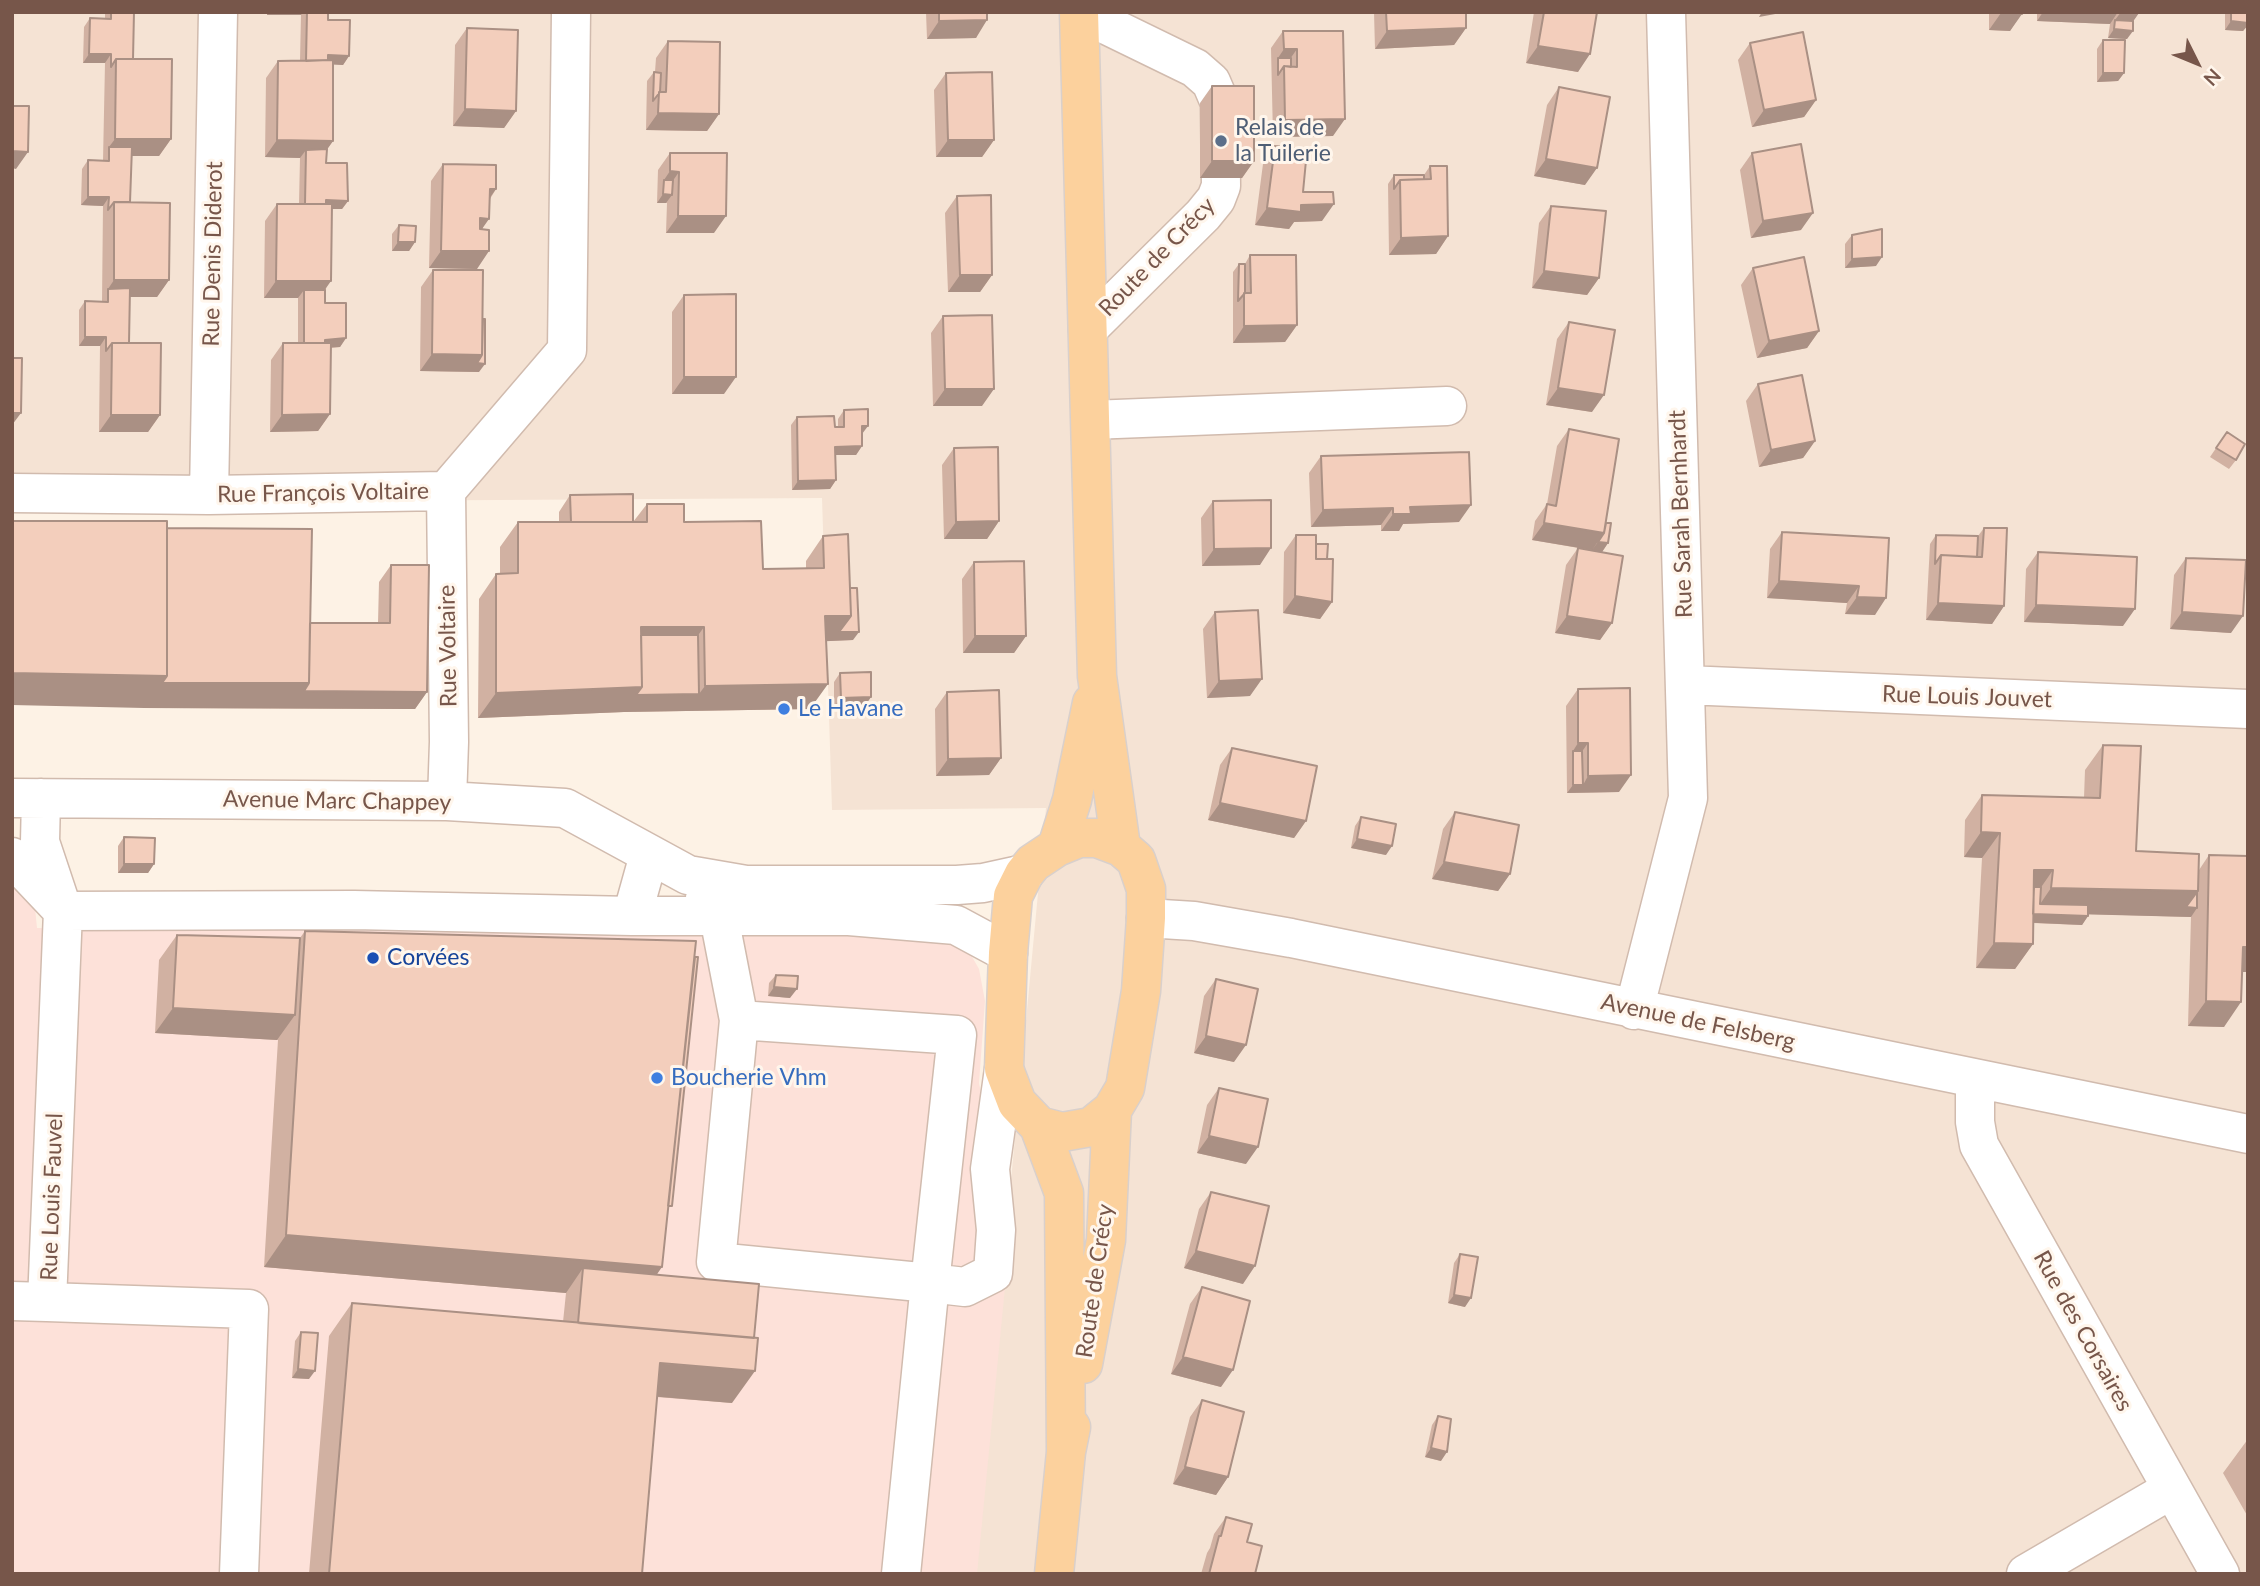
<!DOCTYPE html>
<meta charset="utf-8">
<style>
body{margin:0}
#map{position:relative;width:2260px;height:1586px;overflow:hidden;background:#fdf2e5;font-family:Lato,sans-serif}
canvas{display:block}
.frame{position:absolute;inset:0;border:14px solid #77564a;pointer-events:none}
.north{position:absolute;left:2162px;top:28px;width:70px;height:70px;-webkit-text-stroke:5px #fff6ec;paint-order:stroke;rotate:133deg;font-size:19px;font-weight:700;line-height:28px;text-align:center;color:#77564a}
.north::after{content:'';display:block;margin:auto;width:24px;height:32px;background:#77564a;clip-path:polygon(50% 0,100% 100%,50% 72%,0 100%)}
</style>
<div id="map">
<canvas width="2260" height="1586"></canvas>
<div class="frame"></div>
<div class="north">N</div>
</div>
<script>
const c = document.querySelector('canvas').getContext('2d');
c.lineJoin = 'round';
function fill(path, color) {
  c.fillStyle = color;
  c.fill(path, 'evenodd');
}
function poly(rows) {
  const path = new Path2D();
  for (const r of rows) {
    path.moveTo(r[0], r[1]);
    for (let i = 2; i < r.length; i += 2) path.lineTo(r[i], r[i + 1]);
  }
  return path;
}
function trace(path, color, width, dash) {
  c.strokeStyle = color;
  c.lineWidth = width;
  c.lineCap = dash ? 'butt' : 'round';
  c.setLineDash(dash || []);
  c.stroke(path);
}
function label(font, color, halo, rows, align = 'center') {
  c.font = font + ' Lato,sans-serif';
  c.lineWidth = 6;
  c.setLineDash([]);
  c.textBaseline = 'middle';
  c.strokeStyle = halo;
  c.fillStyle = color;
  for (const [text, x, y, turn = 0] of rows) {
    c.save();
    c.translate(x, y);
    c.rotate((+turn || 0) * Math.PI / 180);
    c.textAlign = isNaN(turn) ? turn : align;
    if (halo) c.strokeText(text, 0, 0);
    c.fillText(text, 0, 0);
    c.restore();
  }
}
fill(poly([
 [12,12,2248,12,2248,1574,974,1574,1046,808,832,810,822,498,12,503]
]), '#f5e3d4');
fill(poly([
 [12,873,34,898,37,928,922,931,939,932,971,955,979,969,985,1001,979,1083,1010,1236,977,1574,12,1574]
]), '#fde1d9');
const minor = poly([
 [1080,12,1195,68,1211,82,1220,103,1221,186,1216,199,1203,215,1088,329],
 [1091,420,1447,406],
 [446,491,449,742,447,801],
 [12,493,209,495,446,491,567,350,571,12],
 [209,495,218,12],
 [1686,685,2248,709],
 [12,798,447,801,565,808,688,875,746,885,957,885,983,883,1024,874],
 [41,798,40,842,63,911,47,1302,249,1309,239,1574],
 [12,857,63,911,354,910,632,916,849,916,956,925,1008,953],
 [705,898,719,917,739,1020,716,1262,930,1283,901,1574],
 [632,916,649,855],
 [1146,918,1194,921,1291,938,2248,1134],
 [1634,1010,1688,798,1666,12],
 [739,1020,957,1035,930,1283,965,1287,993,1273,996,1230,990,1169,1004,1069],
 [1975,1080,1975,1122,1979,1145,2220,1574],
 [12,1301,47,1302],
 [2026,1574,2172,1489]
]);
const major = poly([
 [1079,12,1097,676,1121,847],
 [1057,847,1072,800,1092,703],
 [1039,1126,1062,1132,1091,1127,1112,1110,1125,1088,1141,991,1146,918,1146,889,1136,860,1121,847,1097,838,1079,838,1057,847,1033,863,1024,874,1013,896,1008,953,1004,1069,1017,1103,1039,1126,1064,1193,1066,1452],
 [1083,1364,1106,1240,1112,1110],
 [1054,1574,1066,1452,1071,1427]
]);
trace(minor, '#d1bbae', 41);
trace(major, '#d9d0cc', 41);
trace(minor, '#fff', 38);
trace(major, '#fcd19d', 38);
fill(poly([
 [105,12,161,12,160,13,134,13,133,59,171,139,159,156,132,156,130,202,169,280,157,297,130,297,129,343,160,415,148,432,99,432,100,346,79,346,79,310,85,301,102,302,103,206,81,205,82,169,88,160,103,161,105,63,83,63,84,27,90,18,105,19],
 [267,12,328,12,328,20,349,56,343,65,333,64,333,141,327,149,326,163,348,201,342,209,332,209,325,303,346,338,340,347,331,348,330,414,318,431,270,432,271,360,283,343,298,343,298,298,264,298,265,221,277,204,299,204,300,158,265,157,266,78,278,61,300,61,301,15,267,15],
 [926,12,987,12,976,38,927,39],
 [1374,12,1466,12,1466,28,1454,45,1375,49],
 [1534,12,1597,12,1578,72,1526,63],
 [1989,12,2022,12,2010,31,1989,30],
 [2037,12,2139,12,2133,21,2127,39,2108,38,2110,24,2037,21],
 [2225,12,2248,12,2248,25,2243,31,2225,30],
 [467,28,516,111,504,128,453,126,455,45],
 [1283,31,1343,31,1333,136,1273,137,1271,48],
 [2103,40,2124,73,2118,81,2097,82,2097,49],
 [668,41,719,114,707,131,646,130,647,81,654,72,655,72,656,58],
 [1750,43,1816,100,1804,117,1752,127,1738,60],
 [946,73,994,140,982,157,936,157,934,90],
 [1212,86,1254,161,1242,178,1200,178,1200,103],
 [1559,87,1585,185,1534,176,1547,105],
 [1275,146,1303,192,1322,221,1294,222,1289,229,1255,225,1263,164],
 [670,153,714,233,666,233,667,203,657,203,658,170],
 [1752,153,1801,230,1751,238,1740,170],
 [443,164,496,189,490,199,483,227,477,269,429,268,431,181],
 [1430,166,1448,236,1436,254,1389,255,1388,184,1394,175,1424,175],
 [957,196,992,275,980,292,948,292,945,213],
 [1551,206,1599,278,1587,295,1532,288,1539,223],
 [399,225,415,242,409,251,392,251,392,234],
 [1852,235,1876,266,1845,268,1845,244],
 [1250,255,1297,325,1285,342,1233,343,1233,272,1239,264,1245,264],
 [1753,268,1819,331,1807,348,1757,358,1741,285],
 [433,270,483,319,479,372,420,371,421,287],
 [684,295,724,394,672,394,672,312],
 [943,316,982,406,933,406,931,333],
 [1569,322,1592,412,1546,405,1557,339],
 [1758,384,1815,441,1803,458,1759,467,1746,401],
 [844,410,862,434,862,446,856,455,835,455,836,480,830,489,792,490,791,425,797,417,838,427,838,419],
 [1569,429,1606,523,1608,543,1602,552,1532,540,1535,521,1547,504,1557,446],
 [2227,432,2236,460,2229,469,2210,457],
 [954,448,999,521,987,539,944,539,942,465],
 [1321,456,1459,522,1403,524,1399,531,1381,531,1381,525,1311,527,1309,473],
 [570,495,633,522,647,504,684,522,763,569,806,568,806,561,823,536,850,588,853,640,826,641,810,709,624,712,478,718,479,599,496,574,500,574,500,547,518,522,559,522,559,512],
 [1213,501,1260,565,1202,566,1201,518],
 [167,528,310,623,378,623,379,582,391,565,427,692,415,709,144,708],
 [1984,528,2004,606,1992,624,1926,620,1930,544,1936,535,1978,536],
 [1782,532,1889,538,1875,615,1845,614,1847,603,1767,598,1770,549],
 [1296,535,1316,544,1327,559,1332,602,1320,619,1283,613,1284,552],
 [1578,548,1612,623,1600,640,1555,633,1566,565],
 [2038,552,2123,626,2024,622,2026,569],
 [2186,558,2231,633,2170,629,2174,575],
 [974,562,1026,636,1014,653,963,653,962,579],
 [1215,612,1250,696,1207,698,1203,629],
 [840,673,865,706,834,707,834,682],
 [1578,689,1619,792,1567,793,1566,706],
 [947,692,1001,758,989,775,936,776,935,709],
 [2103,745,2136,851,2199,870,2209,855,2242,972,2224,1027,2188,1026,2191,917,2088,914,2088,916,2082,925,2033,923,2033,944,2015,969,1976,968,1982,858,1964,857,1965,820,1982,795,2084,798,2085,770],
 [1232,748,1306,821,1294,838,1208,820,1220,765],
 [1455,812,1510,874,1498,891,1432,879,1443,829],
 [1361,817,1386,855,1351,848,1355,826],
 [124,837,154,864,148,873,118,873,118,846],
 [305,931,668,1212,657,1275,732,1403,657,1397,642,1574,309,1574,329,1336,352,1303,563,1322,566,1293,264,1267,278,1040,155,1033,159,960,177,935,300,938],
 [776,975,790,998,768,996,769,983],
 [1216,979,1234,1062,1194,1053,1204,996],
 [1219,1088,1246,1164,1197,1153,1207,1105],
 [1211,1192,1243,1284,1184,1268,1199,1209],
 [1460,1254,1465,1307,1448,1303,1454,1263],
 [1202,1287,1221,1387,1171,1374,1190,1304],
 [301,1332,309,1379,292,1378,295,1341],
 [1202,1400,1228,1477,1216,1495,1173,1484,1190,1417],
 [1438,1416,1441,1461,1425,1457,1432,1425],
 [2248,1439,2248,1517,2223,1473],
 [1226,1517,1247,1542,1255,1574,1201,1574,1207,1553,1210,1548,1214,1534]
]), '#d1b1a2');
fill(poly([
 [111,12,161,12,160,13,111,13],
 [268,12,303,12,301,15,267,15],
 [1240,12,1289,12,1288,14,1238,14],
 [1762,12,1786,12,1759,17],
 [2043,12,2118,12,2110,24,2037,21],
 [2121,12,2139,13,2127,30,2115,20],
 [2001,13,2022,14,2010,31,1989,30],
 [987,20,976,38,927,39,939,21],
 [2231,21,2248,23,2248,25,2243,31,2225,30],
 [1466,28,1454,45,1375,49,1387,31],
 [2114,29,2133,31,2127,39,2108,38],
 [1538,46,1590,54,1578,72,1526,63],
 [1284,49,1297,49,1285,66,1278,58],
 [89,54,111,54,105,63,83,63],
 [328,55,349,56,343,65,322,64],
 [2103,73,2124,73,2118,81,2097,82],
 [1816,100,1804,117,1752,127,1764,110],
 [465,109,516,111,504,128,453,126],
 [658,113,719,114,707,131,646,130],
 [1345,119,1333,136,1273,137,1285,120],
 [115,139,171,139,159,156,109,156,109,147],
 [277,140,333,141,321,158,306,150,300,158,265,157],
 [948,140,994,140,982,157,936,157],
 [12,151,28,152,16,169,12,168],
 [1546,159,1597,168,1585,185,1534,176],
 [1212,161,1254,161,1242,178,1200,178],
 [670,171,679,172,667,189,664,180],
 [490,189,496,189,484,206],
 [663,194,672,195,666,203,657,203],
 [88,197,109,197,103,206,81,205],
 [326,200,348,201,342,209,320,209],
 [1334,204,1322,221,1294,222,1289,229,1255,225,1267,208,1301,205],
 [1813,213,1801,230,1751,238,1763,221],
 [678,216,726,216,714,233,666,233],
 [480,218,489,219,477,236],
 [1448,236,1436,254,1389,255,1401,238],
 [398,242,415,242,409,251,392,251],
 [441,251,489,251,477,269,429,268],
 [1882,257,1876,266,1845,268,1852,259],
 [1544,271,1599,278,1587,295,1532,288],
 [960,275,992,275,980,292,948,292],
 [114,280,169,280,157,297,108,297,108,289],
 [276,281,331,281,319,298,304,290,298,298,264,298],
 [1297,325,1285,342,1233,343,1244,326],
 [1819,331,1807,348,1757,358,1769,341],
 [85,337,106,337,100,346,79,346],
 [346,338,340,347,319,348,325,340],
 [432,354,482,355,485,364,479,372,420,371],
 [684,377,736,377,724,394,672,394],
 [1558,388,1604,395,1592,412,1546,405],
 [945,389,994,389,982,406,933,406],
 [12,413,21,413,12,425],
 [330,414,318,431,270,432,282,415],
 [111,415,160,415,148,432,99,432],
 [862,426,868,426,862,434],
 [1815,441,1803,458,1759,467,1771,450],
 [862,446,856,455,829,455,835,447],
 [836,480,830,489,792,490,798,481],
 [1471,505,1459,522,1403,524,1399,531,1381,531,1393,514,1410,507],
 [1393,508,1381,525,1311,527,1323,510],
 [999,521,987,539,944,539,956,522],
 [1544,523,1604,533,1592,550,1532,540],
 [1598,542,1608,543,1602,552,1592,550],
 [1271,548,1260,565,1202,566,1214,549],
 [1779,581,1859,586,1847,603,1767,598],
 [1295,596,1332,602,1320,619,1283,613],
 [1857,597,1886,598,1875,615,1845,614],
 [1938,603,2004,606,1992,624,1926,620],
 [2036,605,2135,609,2123,626,2024,622],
 [2182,612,2243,616,2231,633,2170,629],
 [825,616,851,616,859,632,853,640,808,642],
 [1567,616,1612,623,1600,640,1555,633],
 [641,627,704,627,686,652,636,652],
 [975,636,1026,636,1014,653,963,653],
 [12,673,167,676,309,683,427,692,415,709,144,708,12,705],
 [1262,679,1250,696,1207,698,1219,681],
 [828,684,810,709,624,712,478,718,496,693,642,687,699,694,705,686],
 [871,697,865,706,834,707,841,698],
 [1578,743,1588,743,1576,760,1573,751],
 [1001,758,989,775,936,776,948,759],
 [1631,775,1619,792,1567,793,1573,785,1583,785,1588,776],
 [1220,803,1306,821,1294,838,1208,820],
 [1981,832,2000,833,1982,858,1964,857],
 [1357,839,1392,846,1386,855,1351,848],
 [1444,862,1510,874,1498,891,1432,879],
 [124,864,154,864,148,873,118,873],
 [2034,870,2053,870,2035,896,2023,887],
 [2051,888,2198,891,2197,908,2191,917,2034,913],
 [2022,914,2088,916,2082,925,2016,922],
 [1994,943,2033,944,2015,969,1976,968],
 [2243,947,2248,947,2248,972,2226,972],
 [774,987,797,989,790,998,768,996],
 [2206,1001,2241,1002,2224,1027,2188,1026],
 [173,1008,295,1015,277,1040,155,1033],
 [1206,1036,1246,1045,1234,1062,1194,1053],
 [1209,1136,1258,1147,1246,1164,1197,1153],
 [286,1235,662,1267,639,1300,583,1268,566,1293,264,1267],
 [1196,1251,1255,1266,1243,1284,1184,1268],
 [1454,1295,1471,1298,1465,1307,1448,1303],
 [560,1356,755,1371,732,1403,637,1395],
 [1183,1357,1233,1370,1221,1387,1171,1374],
 [298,1369,315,1371,309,1379,292,1378],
 [1431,1448,1447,1452,1441,1461,1425,1457],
 [1185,1467,1228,1477,1216,1495,1173,1484]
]), '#aa9084');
const building = poly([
 [111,12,134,12,133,59,116,59,111,67,111,54,89,54,90,18,111,19,111,12],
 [307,12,328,12,328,20,350,20,349,56,328,55,328,60,306,61,307,12],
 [939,12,987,12,987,20,939,21,939,12],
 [1386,12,1466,12,1466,28,1387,31,1386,12],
 [1544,12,1597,12,1590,54,1538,46,1544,12],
 [2001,12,2022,12,2022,14,2001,12],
 [2231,12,2248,12,2248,23,2231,21,2231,12],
 [2115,20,2133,21,2133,31,2114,29,2115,20],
 [467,28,518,30,516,111,465,109,467,28],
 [1283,31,1343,31,1345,119,1285,120,1284,66,1297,67,1297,49,1284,49,1283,31],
 [1803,32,1816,100,1764,110,1750,43,1803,32],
 [2103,40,2125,40,2124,73,2103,73,2103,40],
 [668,41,720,42,719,114,658,113,659,92,666,92,668,41],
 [1278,58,1291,58,1291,67,1284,66,1278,75,1278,58],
 [116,59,172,59,171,139,115,139,116,59],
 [333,60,333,141,277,140,278,61,333,60],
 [654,72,661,73,660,92,653,101,654,72],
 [992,72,994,140,948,140,946,73,992,72],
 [1212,86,1254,86,1254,161,1212,161,1212,86],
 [1559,87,1610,97,1597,168,1546,159,1559,87],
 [12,106,29,106,28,152,12,151,12,106],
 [1801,144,1813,213,1763,221,1752,153,1801,144],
 [1275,146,1307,150,1303,192,1333,192,1334,204,1301,205,1301,212,1267,208,1275,146],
 [109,147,132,147,130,202,114,202,108,210,109,197,88,197,88,160,109,161,109,147],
 [327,149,326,163,347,163,348,201,326,200,326,204,305,204,306,150,327,149],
 [670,153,727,153,726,216,678,216,679,172,670,171,670,153],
 [443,164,496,165,496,189,490,189,489,219,480,218,480,229,489,230,489,251,441,251,443,164],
 [1430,166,1447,166,1448,236,1401,238,1400,180,1431,179,1430,166],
 [1394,175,1424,175,1424,179,1400,180,1394,189,1394,175],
 [664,180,673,180,672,195,663,194,664,180],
 [991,195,992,275,960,275,957,196,991,195],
 [114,202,170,203,169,280,114,280,114,202],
 [277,204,332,204,331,281,276,281,277,204],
 [1551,206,1606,211,1599,278,1544,271,1551,206],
 [399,225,416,226,415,242,398,242,399,225],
 [1882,229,1882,257,1852,259,1852,235,1882,229],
 [1250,255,1296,255,1297,325,1244,326,1244,293,1251,293,1250,255],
 [1804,257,1819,331,1769,341,1753,268,1804,257],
 [1239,264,1245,264,1245,293,1238,301,1239,264],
 [433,270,483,270,482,355,432,354,433,270],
 [130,288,129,343,112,343,106,351,106,337,85,337,85,301,108,302,108,289,130,288],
 [304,290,325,290,325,303,346,303,346,338,325,340,325,343,304,343,304,290],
 [736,294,736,377,684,377,684,295,736,294],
 [992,315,994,389,945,389,943,316,992,315],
 [483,319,485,319,485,364,477,363,482,355,483,319],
 [1569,322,1615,330,1604,395,1558,388,1569,322],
 [112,343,161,343,160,415,111,415,112,343],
 [283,343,331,343,330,414,282,415,283,343],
 [12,358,22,358,21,413,12,413,12,358],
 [1802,375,1815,441,1771,450,1758,384,1802,375],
 [868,409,868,426,862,426,862,446,835,447,836,480,798,481,797,417,834,416,835,427,844,427,844,410,868,409],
 [1569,429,1619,439,1604,533,1544,523,1547,504,1556,506,1569,429],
 [2227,432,2245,444,2236,460,2216,448,2227,432],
 [998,447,999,521,956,522,954,448,998,447],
 [1469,452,1471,505,1410,507,1411,514,1393,514,1393,508,1323,510,1321,456,1469,452],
 [633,494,633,522,571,522,570,495,633,494],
 [1271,500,1271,548,1214,549,1213,501,1271,500],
 [647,504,684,504,684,522,761,521,763,569,824,568,823,536,848,534,851,616,825,616,828,684,705,686,704,627,641,627,642,687,496,693,496,574,518,573,518,522,647,522,647,504],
 [12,521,167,521,167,676,12,673,12,521],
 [1606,523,1611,523,1608,543,1598,542,1604,533,1606,523],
 [167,528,312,529,309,683,162,683,167,676,167,528],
 [1984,528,2007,528,2004,606,1938,603,1941,555,1982,557,1984,528],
 [1782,532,1889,538,1886,598,1857,597,1859,586,1779,581,1782,532],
 [1296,535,1316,535,1316,559,1333,559,1332,602,1295,596,1296,535],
 [1936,535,1978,536,1977,557,1941,555,1935,564,1936,535],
 [1316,544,1328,544,1327,559,1316,559,1316,544],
 [1578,548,1623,556,1612,623,1567,616,1578,548],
 [2038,552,2137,557,2135,609,2036,605,2038,552],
 [2186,558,2246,560,2243,616,2182,612,2186,558],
 [1024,561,1026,636,975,636,974,562,1024,561],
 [391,565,429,565,427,692,304,691,309,683,310,623,390,623,391,565],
 [850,588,857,588,859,632,839,632,851,616,850,588],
 [1258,610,1262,679,1219,681,1215,612,1258,610],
 [641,635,698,635,699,694,636,695,642,687,641,635],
 [871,672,871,697,841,698,840,673,871,672],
 [1630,688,1631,775,1588,776,1588,743,1578,743,1578,689,1630,688],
 [999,690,1001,758,948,759,947,692,999,690],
 [2103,745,2141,746,2136,851,2199,854,2198,891,2051,888,2053,870,2034,870,2033,944,1994,943,2000,833,1981,832,1982,795,2100,798,2103,745],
 [1232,748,1317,766,1306,821,1220,803,1232,748],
 [1573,751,1582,751,1583,785,1573,785,1573,751],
 [1455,812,1519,825,1510,874,1444,862,1455,812],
 [1361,817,1396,824,1392,846,1357,839,1361,817],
 [124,837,155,838,154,864,124,864,124,837],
 [2209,855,2248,856,2248,947,2243,947,2241,1002,2206,1001,2209,855],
 [2034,887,2041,887,2040,904,2088,905,2088,916,2033,914,2034,887],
 [2197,892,2197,908,2186,907,2197,892],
 [305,931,696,941,662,1267,286,1235,305,931],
 [177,935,300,938,295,1015,173,1008,177,935],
 [695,957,698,957,672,1206,668,1206,695,957],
 [776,975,798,976,797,989,774,987,776,975],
 [1216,979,1258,989,1246,1045,1206,1036,1216,979],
 [1219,1088,1268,1099,1258,1147,1209,1136,1219,1088],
 [1211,1192,1269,1206,1255,1266,1196,1251,1211,1192],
 [1460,1254,1478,1257,1471,1298,1454,1295,1460,1254],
 [583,1268,759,1284,754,1338,578,1323,583,1268],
 [1202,1287,1250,1301,1233,1370,1183,1357,1202,1287],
 [352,1303,758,1338,755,1371,660,1363,642,1574,329,1574,352,1303],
 [301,1332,318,1333,315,1371,298,1369,301,1332],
 [1202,1400,1244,1412,1228,1477,1185,1467,1202,1400],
 [1438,1416,1451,1419,1447,1452,1431,1448,1438,1416],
 [1226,1517,1252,1524,1247,1542,1262,1546,1255,1574,1209,1574,1219,1536,1221,1536,1226,1517]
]);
fill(building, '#f3cebc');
trace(building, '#aa9084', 2);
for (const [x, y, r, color] of [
 [1221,141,7,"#5c6f8a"],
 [784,709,7,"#3f7fe0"],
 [373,958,7,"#1a4fb4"],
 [657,1078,7,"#3f7fe0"]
]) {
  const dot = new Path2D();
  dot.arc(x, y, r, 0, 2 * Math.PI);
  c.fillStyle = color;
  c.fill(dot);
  trace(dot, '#fff6ec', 2.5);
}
label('23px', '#4e5e75', '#fff6ec', [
 ["Relais de",1235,128],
 ["la Tuilerie",1235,154]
], 'left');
label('23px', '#77564a', '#fff6ec', [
 ["Rue Denis Diderot",213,254,-89],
 ["Route de Crécy",1157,257,-46],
 ["Rue François Voltaire",323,493,-1],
 ["Rue Sarah Bernhardt",1681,514,-92],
 ["Rue Voltaire",448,646,-91],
 ["Rue Louis Jouvet",1967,697,2],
 ["Avenue Marc Chappey",337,801,1],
 ["Avenue de Felsberg",1698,1022,12],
 ["Rue Louis Fauvel",52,1197,-88],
 ["Route de Crécy",1095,1281,-82],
 ["Rue des Corsaires",2083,1331,61]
]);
label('23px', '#366cbe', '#fff6ec', [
 ["Le Havane",798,709],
 ["Boucherie Vhm",671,1078]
], 'left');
label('23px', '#164399', '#fff6ec', [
 ["Corvées",387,958]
], 'left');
</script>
